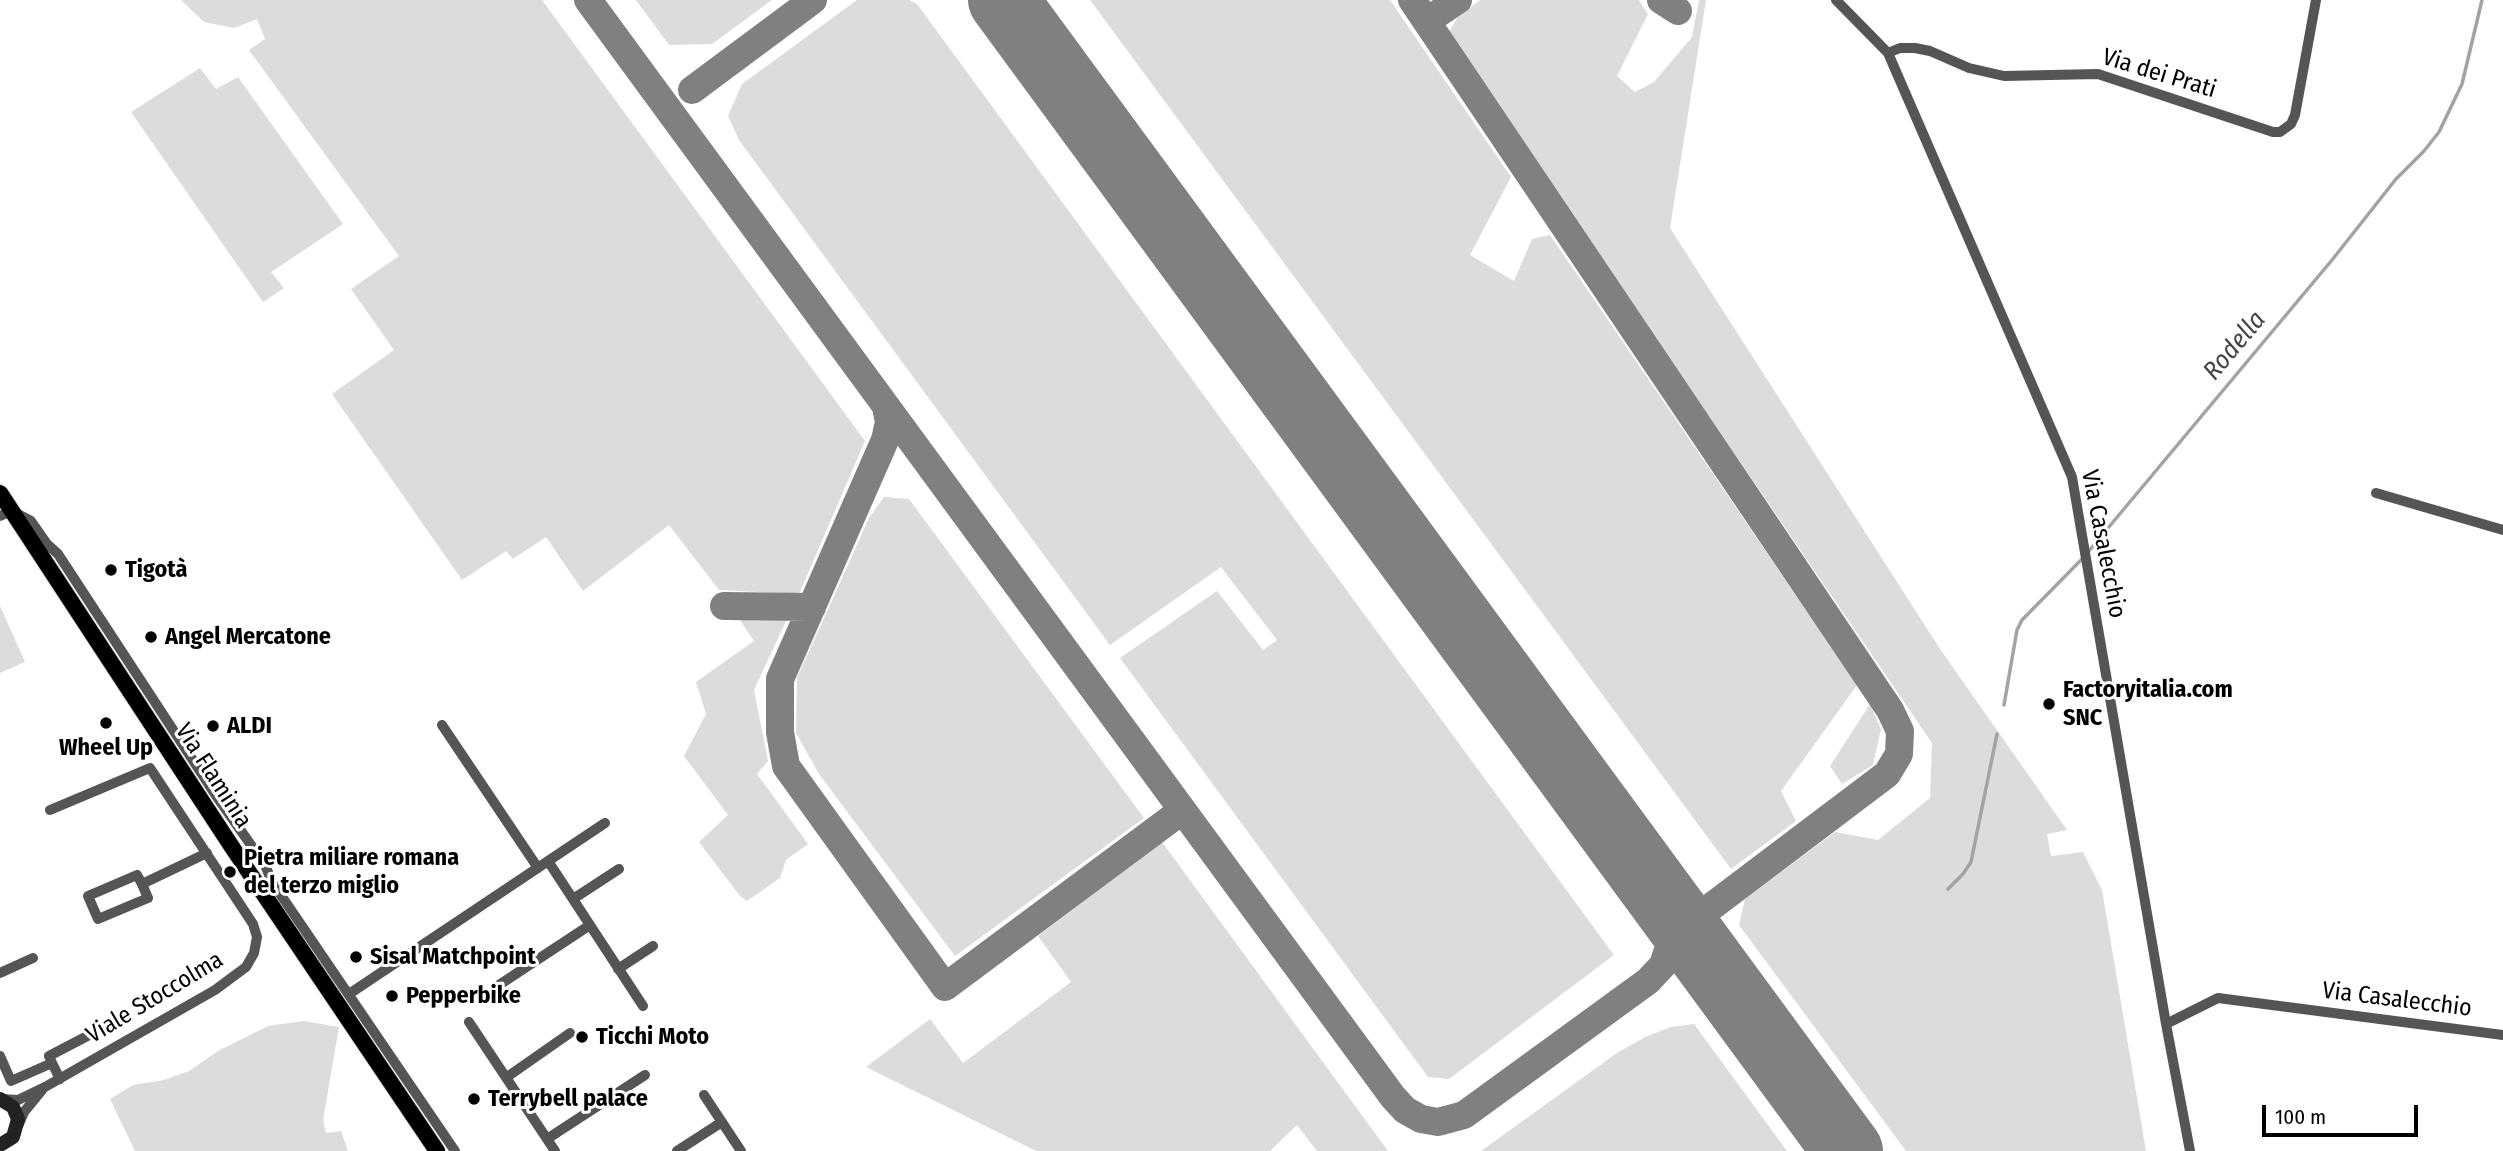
<!DOCTYPE html>
<meta charset="utf-8">
<style>
body{margin:0}
#map{position:relative;width:2503px;height:1151px;overflow:hidden;background:#fff;font-family:"Fira Sans Condensed",sans-serif}
canvas{display:block}
.scale{position:absolute;left:2262px;top:1105px;width:156px;height:32px;box-sizing:border-box;border:4px solid #000;border-top:0;padding-left:9px;font-size:21px;line-height:24px;white-space:nowrap;color:#000;-webkit-text-stroke:5px #fff;paint-order:stroke}
</style>
<div id="map">
<canvas width="2503" height="1151"></canvas>
<div class="scale">100 m</div>
</div>
<script>
const c = document.querySelector('canvas').getContext('2d');
c.lineJoin = 'round';
function fill(path, color) {
  c.fillStyle = color;
  c.fill(path, 'evenodd');
}
function poly(rows) {
  const path = new Path2D();
  for (const r of rows) {
    path.moveTo(r[0], r[1]);
    for (let i = 2; i < r.length; i += 2) path.lineTo(r[i], r[i + 1]);
  }
  return path;
}
function trace(path, color, width, dash) {
  c.strokeStyle = color;
  c.lineWidth = width;
  c.lineCap = dash ? 'butt' : 'round';
  c.setLineDash(dash || []);
  c.stroke(path);
}
function label(font, color, halo, rows, align = 'center') {
  c.font = font + ' "Fira Sans Condensed",sans-serif';
  c.lineWidth = 6;
  c.setLineDash([]);
  c.textBaseline = 'middle';
  c.strokeStyle = halo;
  c.fillStyle = color;
  for (const [text, x, y, turn = 0] of rows) {
    c.save();
    c.translate(x, y);
    c.rotate((+turn || 0) * Math.PI / 180);
    c.textAlign = isNaN(turn) ? turn : align;
    if (halo) c.strokeText(text, 0, 0);
    c.fillText(text, 0, 0);
    c.restore();
  }
}
fill(poly([
 [181,0,542,0,865,441,799,594,719,590,669,525,583,591,546,537,513,559,506,551,462,580,332,394,394,350,351,289,399,256,249,50,265,39,257,19,234,28,204,22],
 [636,0,772,0,712,44,669,45],
 [857,0,909,0,917,4,1614,955,1449,1079,1428,1077,1120,658,1217,591,1263,650,1277,640,1221,567,1110,645,739,140,728,116,742,84],
 [1090,0,1390,0,1511,177,1470,255,1514,281,1532,239,1550,235,1857,685,1781,791,1796,821,1731,869],
 [1480,0,1639,0,1648,14,1617,76,1635,92,1654,82,1692,37,1699,0,1706,0,1670,228,1940,649,2067,830,2047,834,2051,856,2083,852,2102,890,2146,1151,1906,1151,1739,925,1745,899,1835,832,1878,840,1930,798,1932,743,1466,60,1449,32,1457,18],
 [200,68,216,89,238,77,343,224,271,272,284,288,263,302,131,112],
 [884,497,909,499,1144,818,955,956,819,774,796,733,797,678,869,518],
 [0,606,25,662,0,673],
 [738,617,787,619,754,690,768,761,757,774,808,844,786,860,780,878,747,901,740,896,699,842,728,815,684,756,706,714,696,682,754,641],
 [1870,704,1881,729,1873,765,1842,784,1830,766],
 [1162,842,1388,1151,1317,1151,1297,1125,1270,1151,1036,1151,866,1067,930,1019,963,1063,1071,982,1038,936],
 [303,1021,339,1027,323,1120,326,1133,341,1131,348,1151,135,1151,110,1099,133,1085,164,1080,189,1071,218,1051,268,1026],
 [1694,1024,1787,1151,1481,1151,1617,1053,1645,1037,1671,1027]
]), '#dcdcdc');
trace(poly([
 [2088,552,2332,260,2396,179,2424,151,2439,132,2462,84,2482,0],
 [2004,705,2017,630,2022,620,2083,558],
 [1948,889,1963,874,1971,862,1997,734]
]), '#a3a3a3', 3.5);
trace(poly([
 [588,0,1393,1097,1405,1110,1421,1119,1438,1122,1464,1115,1648,981,1663,965,1670,944,1666,914,1657,891],
 [1412,0,1890,710,1900,731,1899,754,1887,774,1703,913,1697,915,1683,915,1663,899],
 [1661,0,1678,11],
 [1427,21,1458,0],
 [692,90,813,0],
 [886,407,889,422,885,440,780,679,780,732,786,766,945,987,1172,818],
 [724,606,812,607]
]), '#808080', 28);
trace(poly([
 [1003,0,1848,1151]
]), '#808080', 70);
const primary = poly([
 [0,493,232,847,437,1151]
]);
trace(primary, '#dbdbdb', 18);
trace(poly([
 [1836,0,1888,53,2072,477,2166,1024,2190,1151],
 [1888,53,1900,48,1915,48,1930,51,1969,68,2004,76,2098,74,2273,132,2280,132,2291,124,2295,115,2316,0],
 [2376,493,2503,530],
 [0,516,12,511,31,521,47,544,58,554,215,794,265,865,272,882,455,1151],
 [442,725,538,868],
 [548,861,643,1006],
 [142,884,137,875,88,896,98,919,148,898,142,884,207,853],
 [573,899,619,869],
 [618,969,653,946],
 [0,973,33,958],
 [499,985,590,925],
 [349,994,605,823],
 [469,1022,555,1151],
 [2166,1024,2218,998,2503,1035],
 [0,1056,11,1081,52,1063,60,1079],
 [52,1063,49,1056,95,1032],
 [507,1077,570,1033],
 [704,1095,741,1151],
 [2,1099,18,1100,45,1087,215,990,246,967,254,953,257,937,253,924,150,768,50,810],
 [19,1124,24,1112,42,1090],
 [547,1139,645,1075],
 [677,1151,722,1122]
]), '#555', 10);
trace(poly([
 [0,1099,13,1107,18,1119,13,1137,0,1145]
]), '#222', 14);
trace(primary, '#000', 16);
for (const [x, y, r, color] of [
 [111,570,7,"#000"],
 [151,637,7,"#000"],
 [2049,704,7,"#000"],
 [106,723,7,"#000"],
 [213,726,7,"#000"],
 [230,872,7,"#000"],
 [356,957,7,"#000"],
 [392,996,7,"#000"],
 [582,1037,7,"#000"],
 [474,1099,7,"#000"]
]) {
  const dot = new Path2D();
  dot.arc(x, y, r, 0, 2 * Math.PI);
  c.fillStyle = color;
  c.fill(dot);
  trace(dot, '#fff', 2.5);
}
label('24px', '#000', '#fff', [
 ["Via dei Prati",2159,74,17],
 ["Via Casalecchio",2103,544,79],
 ["Via Flaminia",213,776,57],
 ["Viale Stoccolma",155,998,-31],
 ["Via Casalecchio",2397,1000,7]
]);
label('bold 24px', '#000', '#fff', [
 ["Tigotà",125,570],
 ["Angel Mercatone",165,637],
 ["Factoryitalia.com",2063,690],
 ["SNC",2063,718],
 ["ALDI",227,726],
 ["Wheel Up",106,748,"center"],
 ["Pietra miliare romana",244,858],
 ["del terzo miglio",244,886],
 ["Sisal Matchpoint",370,957],
 ["Pepperbike",406,996],
 ["Ticchi Moto",596,1037],
 ["Terrybell palace",488,1099]
], 'left');
label('italic 26px', '#444', '#fff', [
 ["Rodella",2235,346,-50]
]);
</script>
